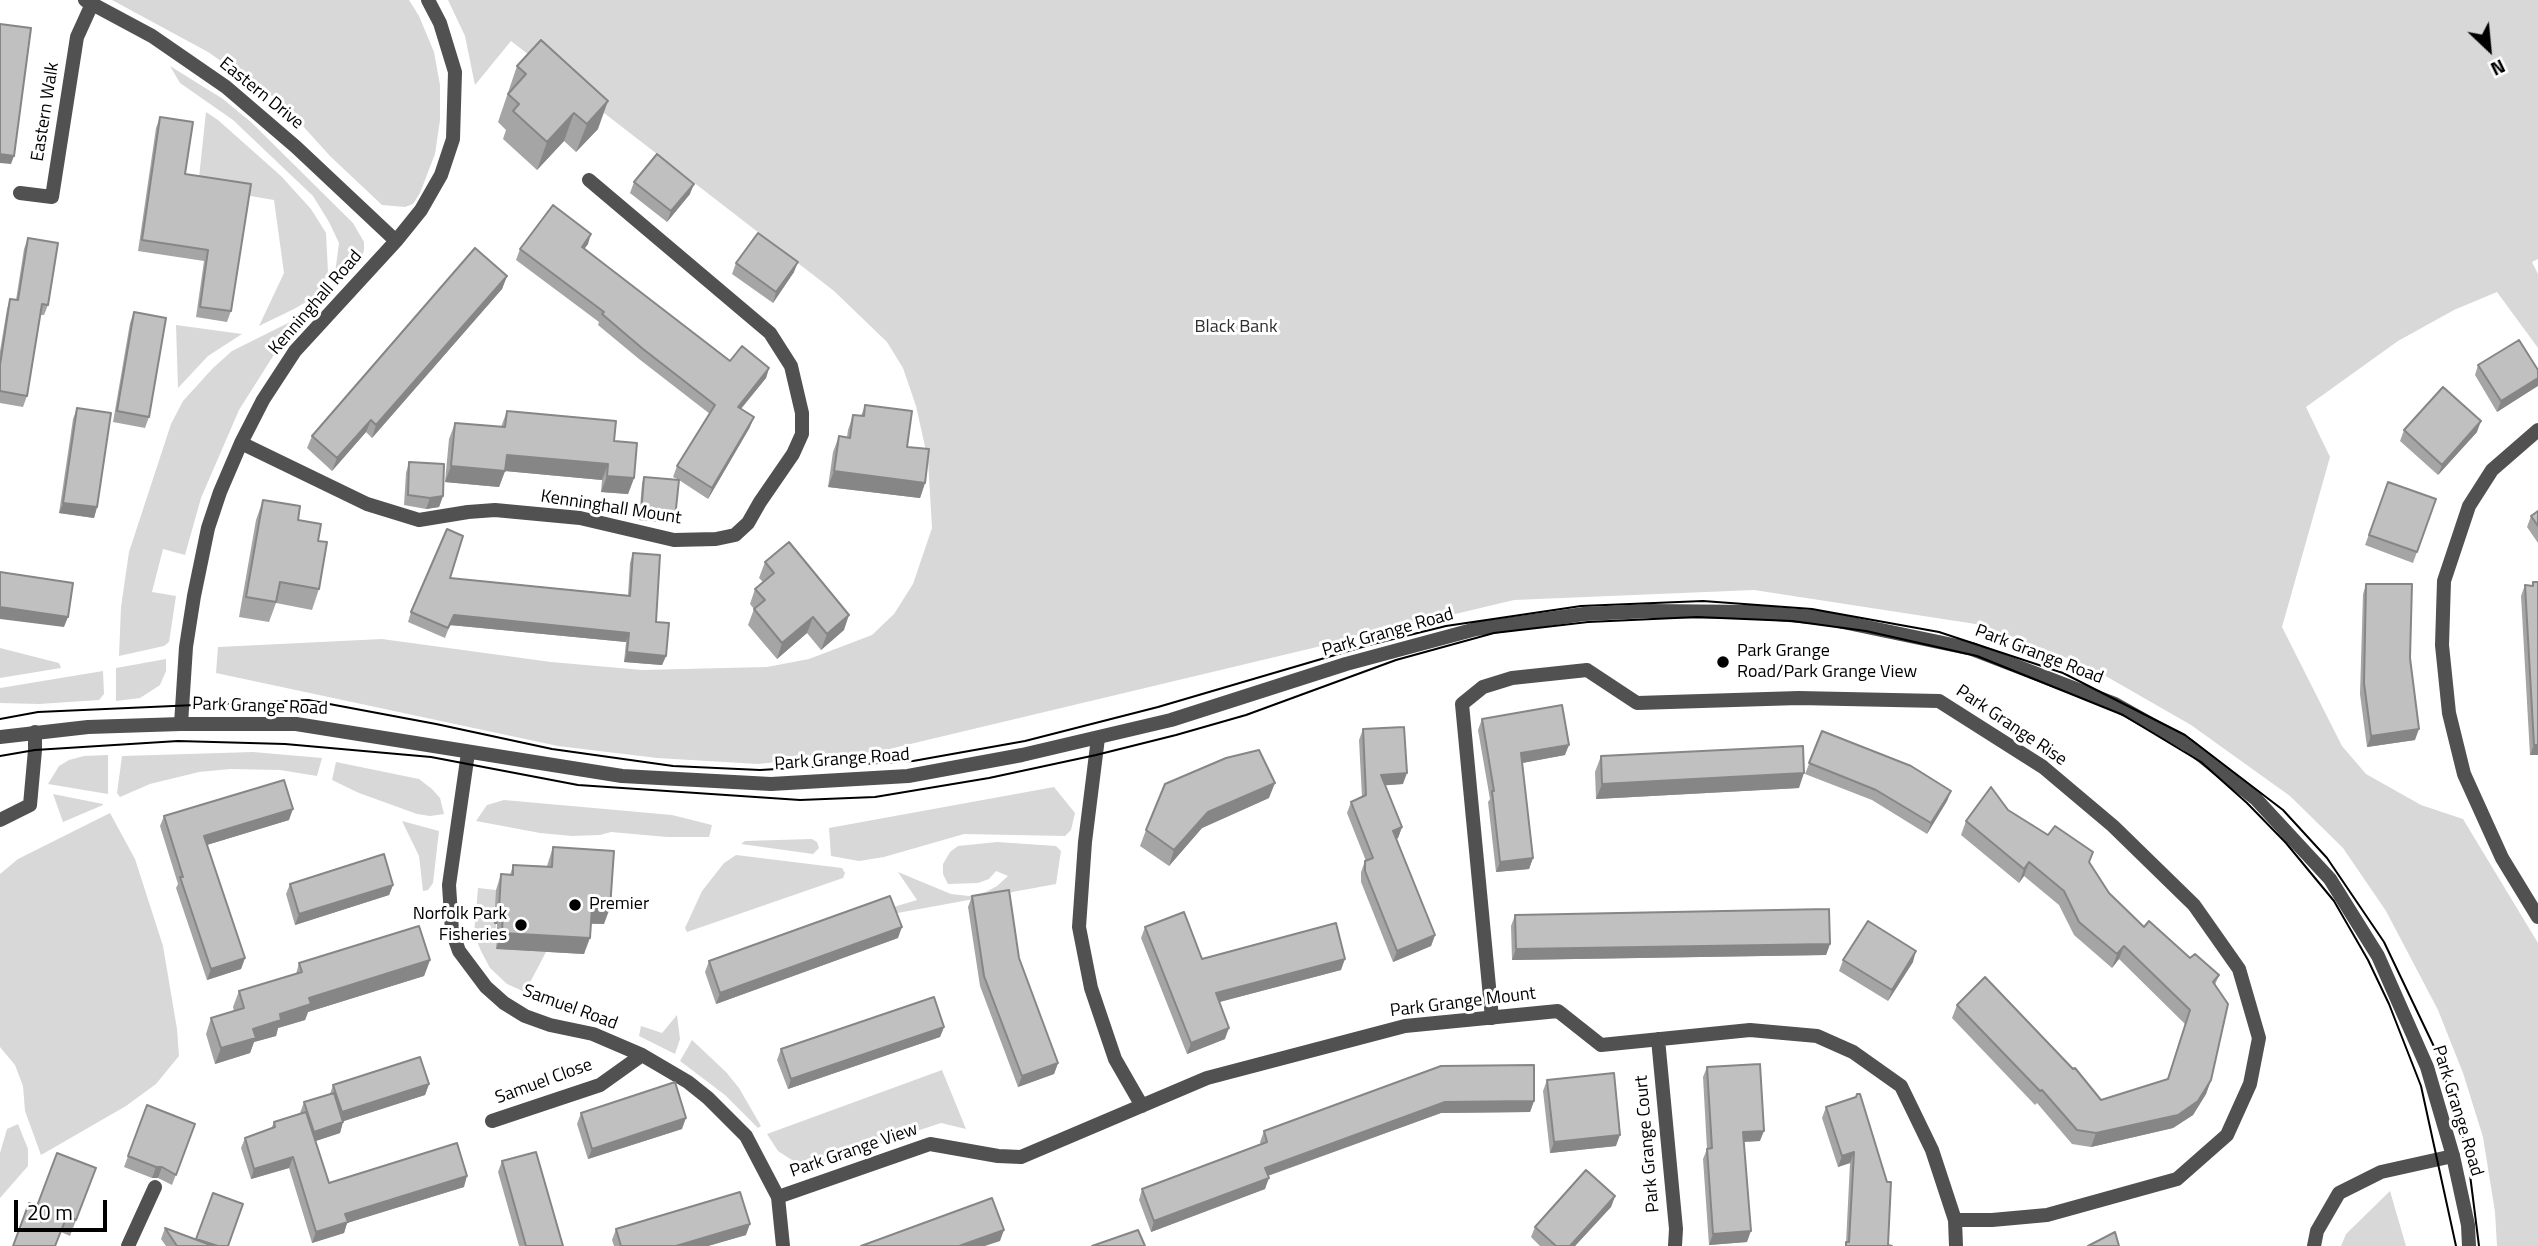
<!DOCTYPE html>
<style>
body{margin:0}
#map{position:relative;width:2538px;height:1246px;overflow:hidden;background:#fff;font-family:"Titillium Web",sans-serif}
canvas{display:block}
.north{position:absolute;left:2454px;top:14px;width:70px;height:70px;-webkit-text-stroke:5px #fff;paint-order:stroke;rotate:154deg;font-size:19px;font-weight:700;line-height:28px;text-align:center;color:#000}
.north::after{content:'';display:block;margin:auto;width:24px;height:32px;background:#000;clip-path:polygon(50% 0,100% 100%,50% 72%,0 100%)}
.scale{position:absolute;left:14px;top:1200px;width:93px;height:32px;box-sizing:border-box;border:4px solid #000;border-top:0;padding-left:9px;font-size:21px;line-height:24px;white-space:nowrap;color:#000;-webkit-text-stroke:5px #fff;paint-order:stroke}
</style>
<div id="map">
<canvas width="2538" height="1246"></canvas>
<div class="north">N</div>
<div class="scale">20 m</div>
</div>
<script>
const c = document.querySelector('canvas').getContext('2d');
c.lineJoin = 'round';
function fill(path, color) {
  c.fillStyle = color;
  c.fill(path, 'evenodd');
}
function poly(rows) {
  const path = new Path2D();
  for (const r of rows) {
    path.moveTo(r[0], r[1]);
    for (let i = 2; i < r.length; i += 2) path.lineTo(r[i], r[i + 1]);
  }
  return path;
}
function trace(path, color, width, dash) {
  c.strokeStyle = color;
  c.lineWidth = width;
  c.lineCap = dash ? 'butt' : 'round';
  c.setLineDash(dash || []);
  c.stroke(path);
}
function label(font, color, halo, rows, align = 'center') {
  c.font = font + ' "Titillium Web",sans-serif';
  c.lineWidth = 6;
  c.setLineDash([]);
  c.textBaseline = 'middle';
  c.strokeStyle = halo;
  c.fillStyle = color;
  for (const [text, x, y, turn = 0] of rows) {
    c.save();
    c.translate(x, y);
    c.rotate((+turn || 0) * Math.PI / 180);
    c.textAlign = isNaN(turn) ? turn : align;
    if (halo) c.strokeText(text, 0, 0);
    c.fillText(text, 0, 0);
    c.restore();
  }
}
fill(poly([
 [112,0,409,0,419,16,434,52,440,85,440,120,435,154,420,193,413,204,405,207,382,205,330,156,283,104,208,52],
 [448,0,2538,0,2538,259,2532,262,2538,274,2538,348,2497,292,2454,310,2398,341,2306,407,2330,457,2282,627,2342,746,2366,774,2421,805,2463,819,2538,943,2538,1246,2497,1246,2495,1212,2483,1137,2463,1073,2438,1010,2386,911,2343,848,2290,796,2191,725,2090,667,1982,625,1754,590,1514,600,881,751,758,764,657,758,558,746,216,673,218,647,382,639,551,662,642,670,767,667,809,659,872,635,894,614,913,584,932,528,928,460,916,406,903,368,887,342,834,291,511,41,475,85,465,36],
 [170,66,223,99,252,123,353,223,364,242,364,250,361,260,339,284,334,281,339,243,329,222,313,196,233,120,180,83],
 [206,112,218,120,281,176,311,209,326,233,328,272,321,290,313,298,294,309,259,326,284,273,274,200,198,187],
 [300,317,302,319,282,342,239,410,201,498,185,555,163,549,152,592,176,596,169,642,164,646,119,656,121,607,129,552,171,424,183,401,213,368,232,351],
 [176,325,242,334,208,356,178,388],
 [0,648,59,663,61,668,0,678],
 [166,659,166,671,160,685,140,698,116,701,116,668],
 [103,671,104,694,99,700,39,704,0,703,0,688],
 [253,752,322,758,317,776,280,770,230,769,199,772,150,784,120,797,117,793,122,756],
 [108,755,108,794,48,784,59,766,69,760,84,756],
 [336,762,419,779,432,789,440,798,444,814,430,816,417,814,359,793,332,780],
 [1054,787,1075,813,1071,830,1065,836,964,834,884,857,859,861,831,856,829,828],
 [53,794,103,804,103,805,63,822],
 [504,800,672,815,712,825,709,837,667,837,611,832,600,835,572,836,540,833,476,821,487,805],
 [110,813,135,859,163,946,177,1029,179,1056,156,1084,126,1106,41,1155,25,1111,23,1086,15,1065,0,1047,0,874,18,859],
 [402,821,439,831,433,883,428,890,423,891,419,856],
 [812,839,817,842,819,848,813,854,741,844,745,841],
 [997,842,1056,846,1061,851,1056,884,892,914,890,908,917,900,898,872,951,894,969,896,986,892,997,886,1008,876,996,871,989,879,978,883,948,884,943,874,943,864,950,852,958,846],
 [736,855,842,868,845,873,843,878,687,932,685,928,702,891,724,863],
 [478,888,496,890,496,949,546,952,525,992,507,984,490,968,481,951,474,934],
 [677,1015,680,1039,675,1054,639,1036,641,1026,662,1033],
 [692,1040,726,1072,739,1088,761,1126,758,1128,725,1095,680,1061],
 [942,1070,966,1129,941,1123,811,1166,795,1162,778,1151,767,1134],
 [18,1124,28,1149,28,1166,0,1198,0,1153,7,1129],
 [2390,1191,2406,1246,2341,1246,2346,1234]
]), '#d8d8d8');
trace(poly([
 [85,0,152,36,226,87,296,147,396,241],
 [20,193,52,197,77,37,92,4],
 [2538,430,2492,470,2469,506,2444,581,2442,645,2449,713,2464,774,2502,858,2538,917],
 [241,443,367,504,419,520,468,512,495,510,580,518,674,540,716,539,735,535,748,523,760,502,793,454,802,434,802,413,791,366,770,333,589,180],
 [181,724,186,647,194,596,208,528,220,492,241,443,263,400,295,351,396,241,421,210,441,175,453,139,455,72,440,23,428,0],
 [1098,738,1085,842,1079,927,1091,988,1115,1059,1142,1106],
 [468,753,449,885,452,931,459,951,486,987,504,1003,525,1016,550,1025,593,1034,642,1055,688,1082,708,1098,746,1136,778,1197,783,1246],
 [0,820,30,805,35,750,35,732],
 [1492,1018,1462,704,1483,687,1512,678,1587,670,1637,703,1799,698,1939,701,2043,767,2113,826,2194,905,2239,969,2259,1038,2250,1084,2227,1135,2177,1179,2047,1215,1992,1220,1955,1220],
 [1658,1039,1676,1229,1675,1246],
 [492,1121,600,1085,642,1055],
 [778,1197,930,1144,998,1156,1021,1157,1207,1078,1405,1026,1558,1011,1601,1045,1750,1030,1817,1036,1853,1052,1901,1086,1932,1150,1955,1220,1956,1246],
 [128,1246,155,1187],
 [2314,1246,2317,1231,2339,1193,2381,1172,2453,1156]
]), '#515151', 14);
trace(poly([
 [0,737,88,727,181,724,296,724,622,776,771,784,908,776,1022,755,1171,720,1346,664,1476,629,1584,614,1650,611,1753,612,1824,618,1972,649,2115,704,2188,745,2256,799,2330,879,2378,956,2427,1067,2453,1156,2468,1225,2469,1246]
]), '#515151', 14);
trace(poly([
 [0,719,38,712,308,700,436,724,552,749,673,766,760,770,913,761,1025,741,1158,707,1369,645,1446,626,1581,606,1703,601,1812,609,1939,632,2063,673,2185,735,2283,810,2327,858,2384,942,2438,1055,2467,1151,2479,1246],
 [0,756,35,750,178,741,285,744,431,757,578,785,800,800,875,797,989,778,1096,755,1176,735,1246,715,1396,660,1494,633,1588,622,1697,617,1792,621,1866,631,1977,656,2123,715,2201,762,2247,803,2286,843,2334,901,2368,960,2389,1004,2421,1086,2456,1246]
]), '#000', 2);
fill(poly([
 [517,66,598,129,576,152,564,141,537,170,503,139,506,130,498,122],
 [160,117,185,174,231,311,227,322,196,317,204,261,138,251,156,128],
 [634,182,690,194,667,222,630,193],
 [28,238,48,305,44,315,40,315,27,396,23,407,0,403,0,351,7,309,10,299,16,300,24,249],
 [588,244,584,249,730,361,769,368,766,378,741,409,750,427,708,499,679,480,673,523,639,520,642,483,644,477,679,480,673,477,677,466,710,414,639,359,598,325,599,322,516,260,520,249],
 [736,263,794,272,773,303,732,274],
 [507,276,502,289,372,438,366,432,332,471,307,448,312,436],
 [134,312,149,417,145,428,113,422,130,323],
 [2478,365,2538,370,2538,385,2497,412,2475,375],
 [865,405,907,447,925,483,920,498,828,487,833,452,839,436,847,437,848,430,853,415,861,416],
 [77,408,97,507,94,518,59,513,73,419],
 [507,411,614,441,634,478,628,494,601,492,602,480,505,471,499,487,445,482,449,439,455,423,501,427],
 [2404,430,2477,432,2438,475,2400,441],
 [409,462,443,496,439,507,426,509,404,505,406,473],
 [2388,482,2436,499,2413,563,2365,545],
 [263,500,298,520,318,541,319,589,312,610,276,603,269,622,239,617,256,520],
 [2538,511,2538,543,2527,527,2531,516],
 [633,553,666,656,662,665,624,662,626,642,450,625,445,638,408,622,411,612,450,578,628,595,630,563],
 [765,562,844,630,821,650,807,633,777,659,748,625,754,609,750,604,755,589,763,582,759,578],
 [2538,582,2538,755,2530,755,2521,596,2525,585,2532,586],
 [2366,584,2410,658,2415,740,2367,747,2360,694,2363,594],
 [1482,719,1565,755,1522,763,1533,858,1529,869,1496,872,1488,802,1490,799,1478,730],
 [1363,729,1403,784,1385,785,1402,827,1398,838,1397,839,1435,935,1431,946,1393,962,1361,882,1361,872,1365,861,1366,861,1347,813,1351,802,1362,797,1359,740],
 [1822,731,1951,791,1947,801,1927,834,1872,800,1805,774],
 [1601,756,1799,788,1596,799,1595,772],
 [1269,798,1202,828,1169,866,1140,846,1146,830],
 [2008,810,2089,862,2109,893,2144,927,2190,958,2219,975,2215,985,2211,1080,2206,1094,2193,1115,2173,1128,2091,1147,2072,1144,2037,1103,2035,1105,1952,1018,1957,1005,2101,1100,2167,1080,2185,1024,2119,959,2112,968,2074,935,2059,905,2024,876,2019,883,1961,835,1966,821],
 [164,816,289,820,207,845,245,958,241,969,207,980,176,888,178,884,160,826],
 [553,847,604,924,591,924,584,954,496,949,497,924,494,924,496,890,501,874,510,875,513,865,547,866],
 [290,884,393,885,389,895,295,925,286,894],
 [972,896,1019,958,1058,1063,1054,1074,1018,1087,980,986,968,907],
 [1515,915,1830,944,1826,955,1512,960,1511,926],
 [1145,927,1202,959,1341,970,1219,1002,1225,1039,1187,1054,1141,938],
 [898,938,716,1004,705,972,709,961],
 [430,960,424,976,308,1012,305,1020,278,1028,276,1036,254,1042,250,1053,215,1064,206,1034,211,1018,234,1011,233,1007,239,991,296,974,299,963],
 [1843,960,1913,962,1888,1001,1839,971],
 [944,1027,940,1037,788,1089,777,1060,781,1049],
 [1707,1067,1760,1141,1744,1142,1747,1242,1709,1245,1703,1159,1707,1149,1703,1077],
 [1547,1080,1616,1146,1550,1153,1543,1091],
 [429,1084,425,1095,343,1121,340,1133,315,1141,329,1183,464,1187,347,1223,344,1233,312,1243,289,1168,251,1179,241,1148,245,1138,271,1129,274,1122,300,1113,304,1102,330,1094,333,1085],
 [1857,1094,1888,1245,1892,1246,1845,1246,1846,1243,1850,1163,1838,1167,1822,1118,1826,1107,1855,1098],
 [1534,1101,1530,1112,1441,1113,1268,1176,1265,1189,1151,1232,1139,1200,1142,1189,1261,1144,1260,1142,1264,1131],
 [147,1105,195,1124,172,1185,158,1178,152,1178,124,1167],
 [581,1113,682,1129,588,1159,577,1124],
 [502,1161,563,1246,519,1246,498,1172],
 [96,1168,70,1236,61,1232,37,1206],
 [1615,1196,1611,1207,1575,1246,1540,1246,1531,1237,1535,1227],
 [165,1228,196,1240,196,1239,228,1246,166,1246,161,1239],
 [616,1229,746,1235,708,1246,614,1246,612,1240]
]), '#a5a5a5');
fill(poly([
 [608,101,598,129,576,152,587,124],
 [574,113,564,141,537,170,547,142],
 [0,154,14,156,11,164,0,163],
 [694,184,690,194,667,222,671,211],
 [591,234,588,244,578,257,582,247],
 [798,262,794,272,773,303,776,292],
 [507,276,502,289,372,438,376,425],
 [769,368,766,378,734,417,738,407],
 [2538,378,2538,386,2497,412,2501,401],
 [754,417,750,427,708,499,712,488],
 [371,420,366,432,332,471,337,458],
 [2481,421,2477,432,2438,475,2442,465],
 [507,455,608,464,602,480,505,471,499,487,445,482,451,466],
 [834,471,925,483,920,498,828,487],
 [607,476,634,478,628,494,601,492],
 [443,496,439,507,426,509,430,498],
 [63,503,97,507,94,518,59,513],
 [641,515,675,518,673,523,639,520],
 [0,607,68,617,64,627,0,619],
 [454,615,629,633,626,642,450,625,445,638],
 [849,615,844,630,821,650,827,634],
 [813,617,807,633,777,659,782,643],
 [627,652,666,656,662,665,624,662],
 [2419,729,2415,740,2367,747,2371,736],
 [1569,745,1565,755,1517,764,1521,753],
 [2534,745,2538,745,2538,755,2530,755],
 [1407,773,1403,784,1377,786,1381,775],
 [1804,773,1799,788,1596,799,1602,784],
 [1275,783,1269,798,1202,828,1169,866,1174,850,1208,812],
 [1951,791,1947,801,1927,834,1931,823],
 [293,809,289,820,200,847,204,836],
 [1402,827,1398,838,1389,841,1393,831],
 [1533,858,1529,869,1496,872,1500,862],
 [2029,862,2024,876,2019,883,2024,869],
 [393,885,389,895,295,925,299,914],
 [592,907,610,908,604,924,586,923],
 [499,909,503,909,497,924,494,924],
 [902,927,898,938,716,1004,720,993],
 [502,933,590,938,584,954,496,949],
 [1435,935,1431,946,1393,962,1397,951],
 [1830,944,1826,955,1512,960,1516,949],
 [2124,946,2119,959,2112,968,2117,954],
 [1916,951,1913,962,1888,1001,1892,990],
 [245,958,241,969,207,980,211,969],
 [1345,959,1341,970,1212,1004,1216,993],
 [430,960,424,976,308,1012,305,1020,278,1028,276,1036,254,1042,250,1053,215,1064,221,1048,253,1029,309,998],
 [944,1027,940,1037,788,1089,791,1079],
 [1229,1028,1225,1039,1187,1054,1191,1043],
 [1058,1063,1054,1074,1018,1087,1022,1076],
 [2211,1080,2206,1094,2193,1115,2173,1128,2091,1147,2096,1133],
 [429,1084,425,1095,338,1123,342,1112],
 [1534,1101,1530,1112,1441,1113,1261,1178,1265,1168,1445,1102],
 [686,1118,682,1129,588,1159,592,1149],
 [343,1122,340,1133,310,1143,314,1132],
 [1764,1131,1760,1141,1739,1142,1743,1132],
 [1620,1135,1616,1146,1550,1153,1554,1142],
 [1854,1152,1850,1163,1838,1167,1842,1156],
 [293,1157,289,1168,251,1179,254,1169],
 [156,1167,162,1167,158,1178,152,1178],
 [467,1176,464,1187,347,1223,344,1233,312,1243,316,1232,345,1214],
 [1269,1178,1265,1189,1151,1232,1154,1221],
 [1615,1196,1611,1207,1575,1246,1570,1246],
 [750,1224,746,1235,708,1246,676,1246],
 [1004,1230,1000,1241,985,1246,959,1246],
 [1751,1231,1747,1242,1709,1245,1713,1234]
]), '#868686');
const building = poly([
 [0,24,31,28,14,156,0,154,0,24],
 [541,40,608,101,587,124,574,113,547,142,513,111,519,104,508,94,526,74,517,66,541,40],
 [160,117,193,122,185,174,251,184,231,311,200,307,208,250,142,240,160,117],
 [657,154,694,184,671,211,634,182,657,154],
 [553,205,591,234,582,247,730,361,742,346,769,368,738,407,754,417,712,488,677,466,715,405,643,349,602,314,604,312,520,249,553,205],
 [758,233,798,262,776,292,736,263,758,233],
 [28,238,58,243,48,305,42,304,27,396,0,391,0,365,10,299,18,300,28,238],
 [475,248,507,276,376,425,371,420,337,458,312,436,475,248],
 [134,312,166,318,149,417,117,411,134,312],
 [2519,340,2538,370,2538,378,2501,401,2478,365,2519,340],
 [2443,387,2481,421,2442,465,2404,430,2443,387],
 [865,405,912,411,907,447,929,449,925,483,834,471,839,436,850,438,853,415,864,416,865,405],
 [77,408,111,413,97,507,63,503,77,408],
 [507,411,616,421,614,441,637,443,634,478,607,476,608,464,507,455,505,471,451,466,455,423,505,427,507,411],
 [409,462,444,464,443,496,430,498,408,495,409,462],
 [644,477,679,480,675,518,641,515,644,477],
 [2388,482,2436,499,2417,552,2369,535,2388,482],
 [263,500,300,506,298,520,321,524,318,541,327,542,319,589,280,582,276,602,246,597,263,500],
 [2538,511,2538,526,2531,516,2538,511],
 [447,529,463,536,450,578,630,596,633,553,660,555,656,622,669,623,666,656,627,652,629,633,454,615,448,628,411,612,447,529],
 [789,542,849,615,827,634,813,617,782,643,754,609,765,600,755,589,774,573,765,562,789,542],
 [0,572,73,583,68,617,0,607,0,572],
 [2533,582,2538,582,2538,745,2534,745,2525,585,2533,586,2533,582],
 [2366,584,2412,584,2410,658,2419,729,2371,736,2364,683,2366,584],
 [1562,705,1569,745,1521,753,1533,858,1500,862,1492,791,1494,791,1482,719,1562,705],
 [1404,727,1407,773,1381,775,1402,827,1393,831,1435,935,1397,951,1365,871,1365,861,1373,858,1351,802,1366,795,1363,729,1404,727],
 [1822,731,1911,766,1951,791,1931,823,1876,790,1809,763,1822,731],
 [1803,746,1804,773,1602,784,1601,756,1803,746],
 [1259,750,1275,783,1208,812,1174,850,1146,830,1165,784,1226,758,1259,750],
 [284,780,293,809,204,836,245,958,211,969,180,877,183,877,164,816,284,780],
 [1991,787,2008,810,2048,835,2055,826,2093,852,2089,862,2109,893,2144,927,2149,921,2190,958,2195,954,2219,975,2213,982,2228,1004,2211,1080,2198,1101,2178,1115,2096,1133,2077,1130,2042,1090,2040,1091,1957,1005,1985,977,2073,1069,2075,1068,2101,1100,2168,1079,2190,1010,2124,946,2117,954,2079,922,2064,891,2029,862,2024,869,1966,821,1991,787],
 [553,847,614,851,610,908,592,907,590,938,502,933,503,909,499,909,501,874,513,875,513,865,552,867,553,847],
 [384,854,393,885,299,914,290,884,384,854],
 [1009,890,1019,958,1058,1063,1022,1076,984,976,972,896,1009,890],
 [890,896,902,927,720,993,709,961,890,896],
 [1829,909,1830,944,1516,949,1515,915,1829,909],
 [1184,912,1202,959,1336,923,1345,959,1216,993,1229,1028,1191,1043,1145,927,1184,912],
 [1868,921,1916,951,1892,990,1843,960,1868,921],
 [419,926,430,960,309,998,311,1004,280,1014,281,1020,253,1029,256,1038,221,1048,211,1018,244,1008,239,991,302,972,299,963,419,926],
 [934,997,944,1027,791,1079,781,1049,934,997],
 [420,1057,429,1084,342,1112,333,1085,420,1057],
 [1760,1064,1764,1131,1743,1132,1751,1231,1713,1234,1707,1149,1712,1148,1707,1067,1760,1064],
 [1534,1065,1534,1101,1445,1102,1265,1168,1269,1178,1154,1221,1142,1189,1267,1142,1264,1131,1441,1066,1534,1065],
 [1614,1073,1620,1135,1554,1142,1547,1080,1614,1073],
 [675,1082,686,1118,592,1149,581,1113,675,1082],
 [334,1093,343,1122,314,1132,304,1102,334,1093],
 [1857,1094,1860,1094,1887,1182,1891,1182,1888,1245,1892,1246,1846,1246,1846,1242,1849,1242,1854,1152,1842,1156,1826,1107,1856,1097,1857,1094],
 [147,1105,195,1124,176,1175,162,1167,156,1167,128,1156,147,1105],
 [306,1112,329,1183,457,1143,467,1176,345,1214,348,1222,316,1232,293,1157,254,1169,245,1138,275,1127,274,1122,306,1112],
 [536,1152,563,1246,526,1246,502,1161,536,1152],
 [57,1153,96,1168,76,1220,67,1216,55,1246,13,1246,29,1203,37,1206,57,1153],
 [1586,1170,1615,1196,1570,1246,1556,1246,1535,1227,1586,1170],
 [740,1192,750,1224,676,1246,621,1246,616,1229,740,1192],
 [213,1193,243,1204,228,1246,218,1246,196,1239,213,1193],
 [992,1198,1004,1230,959,1246,861,1246,992,1198],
 [165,1228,213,1246,177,1246,165,1228],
 [1138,1230,1145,1246,1092,1246,1138,1230],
 [2115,1232,2119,1246,2088,1246,2115,1232]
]);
fill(building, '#c0c0c0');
trace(building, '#868686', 2);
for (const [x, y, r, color] of [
 [1723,662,7,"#000"],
 [575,905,7,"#000"],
 [521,925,7,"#000"]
]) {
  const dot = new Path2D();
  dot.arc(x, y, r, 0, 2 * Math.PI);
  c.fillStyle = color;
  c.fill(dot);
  trace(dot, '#fff', 2.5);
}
label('18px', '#000', '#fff', [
 ["Eastern Drive",261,94,39],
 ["Eastern Walk",46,112,-81],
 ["Kenninghall Road",316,303,-49],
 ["Kenninghall Mount",611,508,9],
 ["Park Grange Road",1388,633,-16],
 ["Park Grange Road",2039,655,21],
 ["Park Grange Road",260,707,2],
 ["Park Grange Rise",2011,726,34],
 ["Park Grange Road",842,760,-4],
 ["Park Grange Mount",1463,1003,-7],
 ["Samuel Road",570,1008,20],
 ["Samuel Close",544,1082,-20],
 ["Park Grange Road",2457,1111,73],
 ["Park Grange Court",1648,1144,-95],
 ["Park Grange View",854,1151,-19]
]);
label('18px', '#2f2f2f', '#fff', [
 ["Black Bank",1236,328]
]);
label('18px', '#000', '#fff', [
 ["Park Grange",1737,652],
 ["Road/Park Grange View",1737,673],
 ["Premier",589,905],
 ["Norfolk Park",507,915,"right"],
 ["Fisheries",507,936,"right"]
], 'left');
</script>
